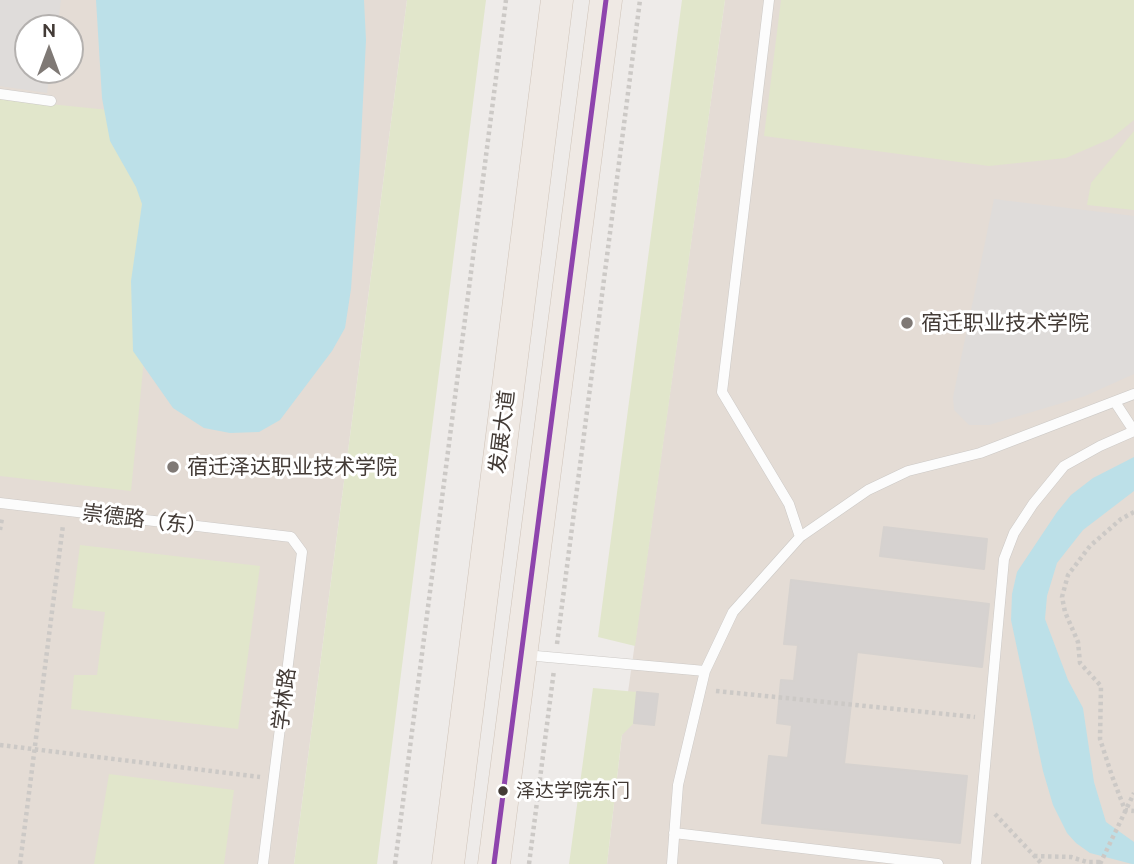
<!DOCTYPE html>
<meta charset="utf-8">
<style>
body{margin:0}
#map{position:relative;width:1134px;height:864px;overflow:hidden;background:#eeebe9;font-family:Ubuntu,sans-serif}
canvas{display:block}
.north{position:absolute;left:14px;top:14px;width:70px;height:70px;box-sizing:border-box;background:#fff;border:2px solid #b4b1af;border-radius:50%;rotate:0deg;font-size:19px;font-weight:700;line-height:28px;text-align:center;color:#433b36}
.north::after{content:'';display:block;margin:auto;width:24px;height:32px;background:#7f7975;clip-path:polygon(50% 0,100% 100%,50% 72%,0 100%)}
</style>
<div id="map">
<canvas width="1134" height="864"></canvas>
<div class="north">N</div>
</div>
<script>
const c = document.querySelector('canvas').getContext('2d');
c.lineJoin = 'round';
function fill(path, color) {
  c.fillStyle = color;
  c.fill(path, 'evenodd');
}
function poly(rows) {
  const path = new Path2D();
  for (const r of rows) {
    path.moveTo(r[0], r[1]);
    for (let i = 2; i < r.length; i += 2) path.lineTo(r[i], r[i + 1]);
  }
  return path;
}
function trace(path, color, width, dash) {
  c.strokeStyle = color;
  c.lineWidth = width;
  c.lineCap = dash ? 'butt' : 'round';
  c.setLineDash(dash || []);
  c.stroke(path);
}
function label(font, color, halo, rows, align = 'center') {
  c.font = font + ' Ubuntu,"Noto Sans SC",sans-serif';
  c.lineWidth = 6;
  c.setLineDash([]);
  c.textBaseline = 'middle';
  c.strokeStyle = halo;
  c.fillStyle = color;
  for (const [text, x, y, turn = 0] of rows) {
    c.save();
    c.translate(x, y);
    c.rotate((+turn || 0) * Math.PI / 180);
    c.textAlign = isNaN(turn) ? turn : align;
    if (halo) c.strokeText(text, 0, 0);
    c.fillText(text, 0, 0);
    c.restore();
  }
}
fill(poly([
 [0,0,407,0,294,864,0,864],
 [28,28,70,28,70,70,28,70],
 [725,0,1134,0,1134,864,607,864,622,735]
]), '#e4dcd5');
fill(poly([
 [407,0,486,0,377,864,294,864],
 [682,0,725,0,635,646,598,637],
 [781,0,1134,0,1134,120,1112,138,1066,158,989,166,764,136],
 [0,99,168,116,131,491,0,476],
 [1134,131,1134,210,1087,205,1091,183],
 [80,545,260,566,238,729,71,709,74,675,97,675,105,612,72,608],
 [593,688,637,692,634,723,622,735,607,864,569,864],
 [109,774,234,790,224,864,94,864]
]), '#e1e6cb');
fill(poly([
 [0,0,61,0,57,28,28,28,28,70,50,70,47,93,0,86],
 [994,199,1134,216,1134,374,1085,396,989,425,969,425,954,410,953,397]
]), '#dfdcda');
fill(poly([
 [96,0,364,0,366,40,360,160,351,289,345,328,332,351,280,420,259,432,230,433,204,428,173,408,133,351,131,281,142,204,136,187,110,141,102,98],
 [1134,457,1134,491,1083,530,1057,563,1047,596,1045,619,1068,680,1083,708,1094,782,1106,822,1134,842,1134,864,1132,864,1090,853,1076,843,1067,833,1053,805,1043,771,1011,620,1012,594,1017,572,1057,512,1071,495,1093,478]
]), '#bce0e8');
const building = poly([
 [884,527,987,539,984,569,880,556,884,527],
 [791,580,989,604,982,667,857,652,844,764,967,776,960,843,762,823,769,756,788,758,792,725,777,723,781,680,794,681,798,645,784,644,791,580],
 [637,692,658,694,654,725,634,723,637,692]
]);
fill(building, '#d6d2d0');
trace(building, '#d6d2cf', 2);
const service = poly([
 [769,0,722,392,789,504,800,537],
 [0,94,51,101],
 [1115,402,1134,431],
 [0,503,291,537,302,552,263,864],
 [525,655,705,671],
 [674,833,938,864],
 [672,864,678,785,705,671,733,612,800,537,868,490,908,471,980,453,1134,394],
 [976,864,1004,559,1014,533,1033,504,1064,466,1100,446,1134,431]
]);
const primary = poly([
 [448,864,557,0],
 [494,864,606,0]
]);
trace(service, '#ccc9c6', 11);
trace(primary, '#cfc3b8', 33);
trace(poly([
 [1134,512,1121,519,1090,546,1068,575,1062,597,1065,612,1078,642,1080,663,1101,686,1100,739,1112,776,1125,810,1134,811],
 [0,530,2,518],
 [557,644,640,0],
 [716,691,975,717],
 [0,745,260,777],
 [995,814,1042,864],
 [1034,856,1071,857,1087,862,1101,862],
 [20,864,63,525],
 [395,864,506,0],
 [529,864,554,670],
 [1100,864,1134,793]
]), '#ccc9c6', 4.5, [3.5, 3.5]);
trace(service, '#fcfcfc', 10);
trace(primary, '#efe9e4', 32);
trace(poly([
 [494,864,606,0]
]), '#8e44ad', 5);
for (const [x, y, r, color] of [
 [907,323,7,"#7f7975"],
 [173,467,7,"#7f7975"],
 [503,791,6,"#433b36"]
]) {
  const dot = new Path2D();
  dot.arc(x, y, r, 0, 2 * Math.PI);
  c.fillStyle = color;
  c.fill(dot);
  trace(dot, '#fff', 2.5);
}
label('19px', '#433b36', '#fff', [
 ["泽达学院东门",516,791]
], 'left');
label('21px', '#433b36', '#fff', [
 ["宿迁职业技术学院",921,323],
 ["宿迁泽达职业技术学院",187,467]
], 'left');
label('21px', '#433b36', '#fff', [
 ["发展大道",502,432,-83],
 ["崇德路（东）",145,520,7],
 ["学林路",284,699,-83]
]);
</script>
